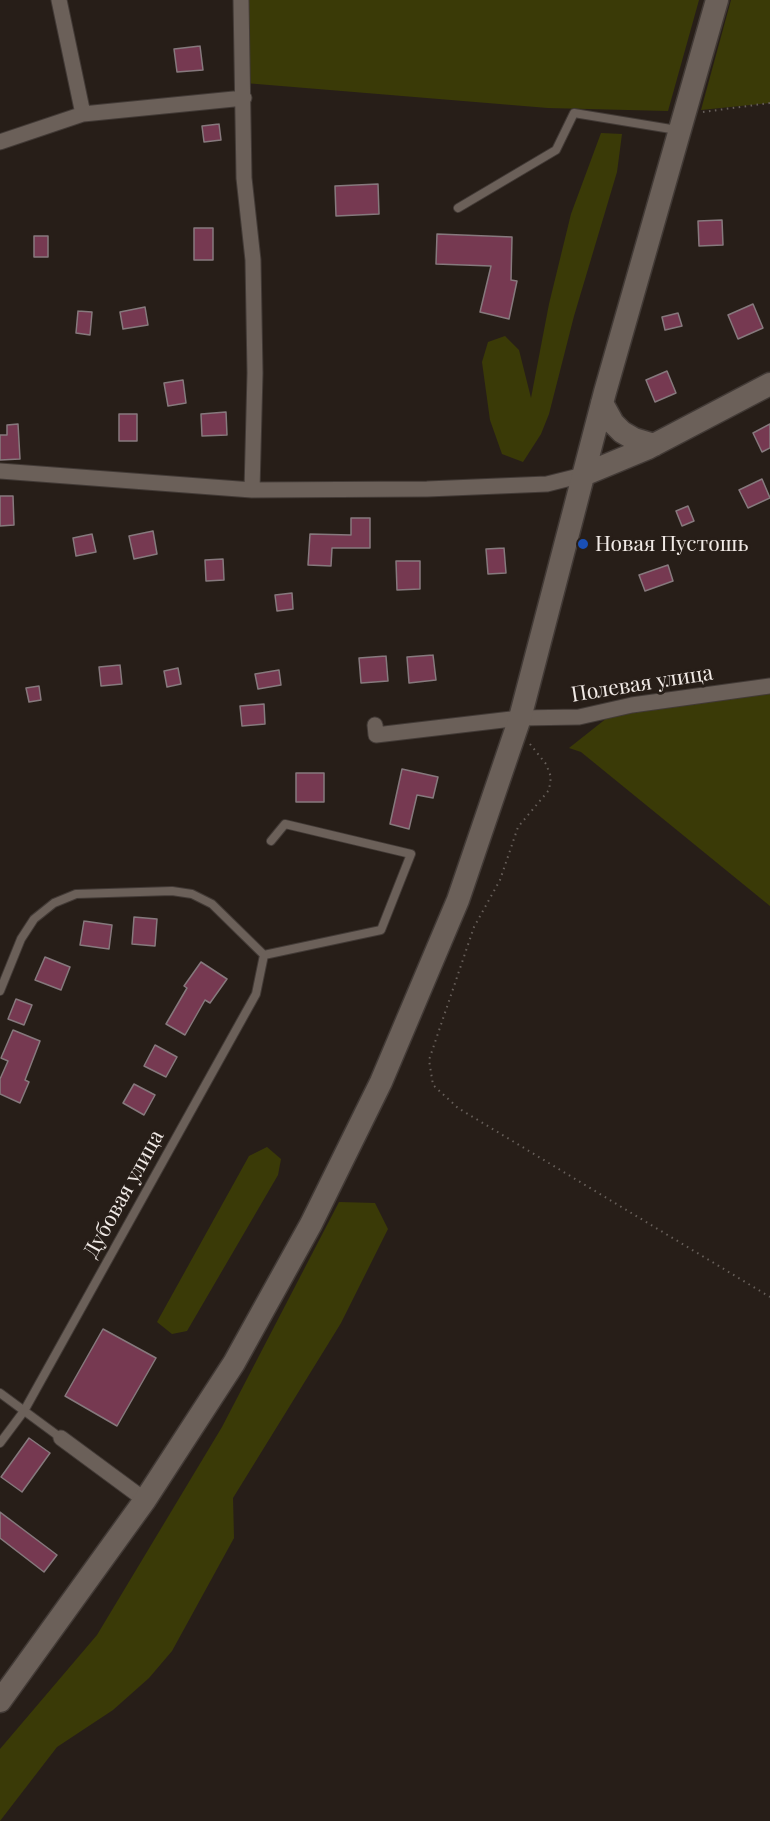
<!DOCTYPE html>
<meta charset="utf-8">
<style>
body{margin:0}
canvas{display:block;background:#271e18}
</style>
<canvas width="770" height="1821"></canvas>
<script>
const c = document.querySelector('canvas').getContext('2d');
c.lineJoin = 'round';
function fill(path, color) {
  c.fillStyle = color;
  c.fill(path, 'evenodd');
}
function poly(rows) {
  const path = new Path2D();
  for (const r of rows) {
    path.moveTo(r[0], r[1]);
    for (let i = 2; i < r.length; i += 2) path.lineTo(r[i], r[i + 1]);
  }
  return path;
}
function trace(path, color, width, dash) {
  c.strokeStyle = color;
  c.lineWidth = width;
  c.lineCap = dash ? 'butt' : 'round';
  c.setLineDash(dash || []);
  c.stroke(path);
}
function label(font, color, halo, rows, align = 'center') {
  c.font = font + ' "Playfair Display",serif';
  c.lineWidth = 6;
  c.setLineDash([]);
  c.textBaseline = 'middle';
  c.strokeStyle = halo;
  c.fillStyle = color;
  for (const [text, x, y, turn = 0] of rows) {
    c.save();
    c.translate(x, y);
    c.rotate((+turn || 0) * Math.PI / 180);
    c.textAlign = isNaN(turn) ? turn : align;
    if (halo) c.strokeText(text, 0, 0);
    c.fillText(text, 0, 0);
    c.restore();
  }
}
fill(poly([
 [247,0,699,0,668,111,548,108,245,83],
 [731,0,770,0,770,103,701,110],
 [601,133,622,134,617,172,574,316,549,414,541,434,523,462,502,454,490,420,482,362,488,342,505,336,519,350,531,398,549,304,571,214],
 [770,679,770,906,581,752,569,748,612,714],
 [267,1147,281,1159,278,1175,187,1331,172,1334,157,1322,249,1156],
 [339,1202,375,1203,388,1229,341,1323,233,1498,234,1538,172,1651,149,1678,113,1710,57,1747,0,1821,0,1749,97,1635,222,1427]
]), '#3a3a07');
const building = poly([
 [200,46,203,70,177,72,174,49,200,46],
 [219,124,221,140,204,142,202,126,219,124],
 [378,184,379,214,336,216,335,186,378,184],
 [722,220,723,245,699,246,698,221,722,220],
 [194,228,213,228,213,260,194,260,194,228],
 [437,234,512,237,511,280,517,281,509,319,480,312,491,266,436,264,437,234],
 [34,236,48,236,48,257,34,257,34,236],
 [753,304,763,328,738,339,728,315,753,304],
 [145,307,148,325,123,329,120,312,145,307],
 [78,311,92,312,90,335,76,333,78,311],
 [678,313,682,326,665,330,662,317,678,313],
 [667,371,676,393,655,402,646,380,667,371],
 [183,380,186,403,168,406,164,383,183,380],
 [226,412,227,435,202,436,201,414,226,412],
 [119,414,137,414,137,441,119,441,119,414],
 [18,424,20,459,0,460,0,435,7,435,7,425,18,424],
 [770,424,770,448,762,452,753,433,770,424],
 [762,479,770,498,748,508,739,490,762,479],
 [0,496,13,496,14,525,0,526,0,496],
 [688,506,694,521,682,526,676,511,688,506],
 [351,518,370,518,370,548,332,548,331,566,308,565,310,534,351,535,351,518],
 [153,531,157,554,134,559,129,536,153,531],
 [92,534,96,552,76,556,73,538,92,534],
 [504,548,506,573,488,574,486,549,504,548],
 [223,559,224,580,206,581,205,560,223,559],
 [396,561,420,561,420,589,397,590,396,561],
 [668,565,673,581,645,591,639,575,668,565],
 [292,593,293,609,277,611,275,595,292,593],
 [433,655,436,680,409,683,407,657,433,655],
 [386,656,388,681,361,683,359,658,386,656],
 [120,665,122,684,101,686,99,667,120,665],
 [178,668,181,684,167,687,164,671,178,668],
 [279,670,281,685,258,689,255,674,279,670],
 [39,686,41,700,29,702,26,688,39,686],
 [264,704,265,724,242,726,240,706,264,704],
 [402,769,438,777,433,798,417,795,409,829,390,824,402,769],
 [296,773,324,773,324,802,296,802,296,773],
 [134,917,157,919,155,946,132,944,134,917],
 [84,921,112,925,109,949,80,945,84,921],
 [45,957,70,967,61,990,35,980,45,957],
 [201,962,227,979,210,1003,205,1000,185,1035,166,1024,187,988,184,986,201,962],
 [16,999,32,1005,24,1025,8,1019,16,999],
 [13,1030,40,1041,25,1080,29,1082,20,1103,0,1094,0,1079,8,1061,1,1058,13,1030],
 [155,1045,177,1057,166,1077,144,1066,155,1045],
 [134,1084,155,1095,144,1115,123,1103,134,1084],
 [103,1329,156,1358,117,1426,65,1396,103,1329],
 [29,1438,50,1453,22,1492,1,1477,29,1438],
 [0,1512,57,1555,44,1572,0,1538,0,1512]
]);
fill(building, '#763951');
trace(building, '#86797d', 1.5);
const lane = poly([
 [458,208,556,150,574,113,677,130],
 [0,991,21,939,34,919,54,903,76,894,172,891,192,894,212,904,264,955,381,930,411,854,285,824,271,841],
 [0,1393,61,1438],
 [0,1443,24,1411,256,994,264,955]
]);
const street = poly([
 [59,0,83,114],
 [241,0,244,178,253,260,255,373,252,490],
 [0,142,83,114,244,98],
 [0,471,252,490,427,489,547,484,583,475],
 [375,725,376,735,520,718,579,717,632,705,770,686],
 [61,1438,145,1500]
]);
const secondary = poly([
 [602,403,613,423,622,432,634,439,654,445],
 [583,475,648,448,770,384],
 [0,1701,145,1500,234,1363,311,1224,381,1082,458,900,520,718,605,392,717,0]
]);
trace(lane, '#423a36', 10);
trace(street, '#423a36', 17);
trace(secondary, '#423a36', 25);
trace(poly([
 [703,112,770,103],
 [530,744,546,764,551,777,549,790,518,827,500,880,474,927,429,1060,433,1085,458,1108,770,1297]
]), '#675f5a', 2, [1.5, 4.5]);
trace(lane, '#6b6059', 8);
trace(street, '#6b6059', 15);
trace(secondary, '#6b6059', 22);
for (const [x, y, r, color] of [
 [583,544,6,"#1a4fb4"]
]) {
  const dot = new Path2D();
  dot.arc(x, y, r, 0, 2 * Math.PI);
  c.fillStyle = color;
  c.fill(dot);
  trace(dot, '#271e18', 2);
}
label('21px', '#f1eae6', '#271e18', [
 ["Новая Пустошь",595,544]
], 'left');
label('21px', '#f1eae6', '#271e18', [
 ["Полевая улица",642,684,-9],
 ["Дубовая улица",124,1194,-61]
]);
</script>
